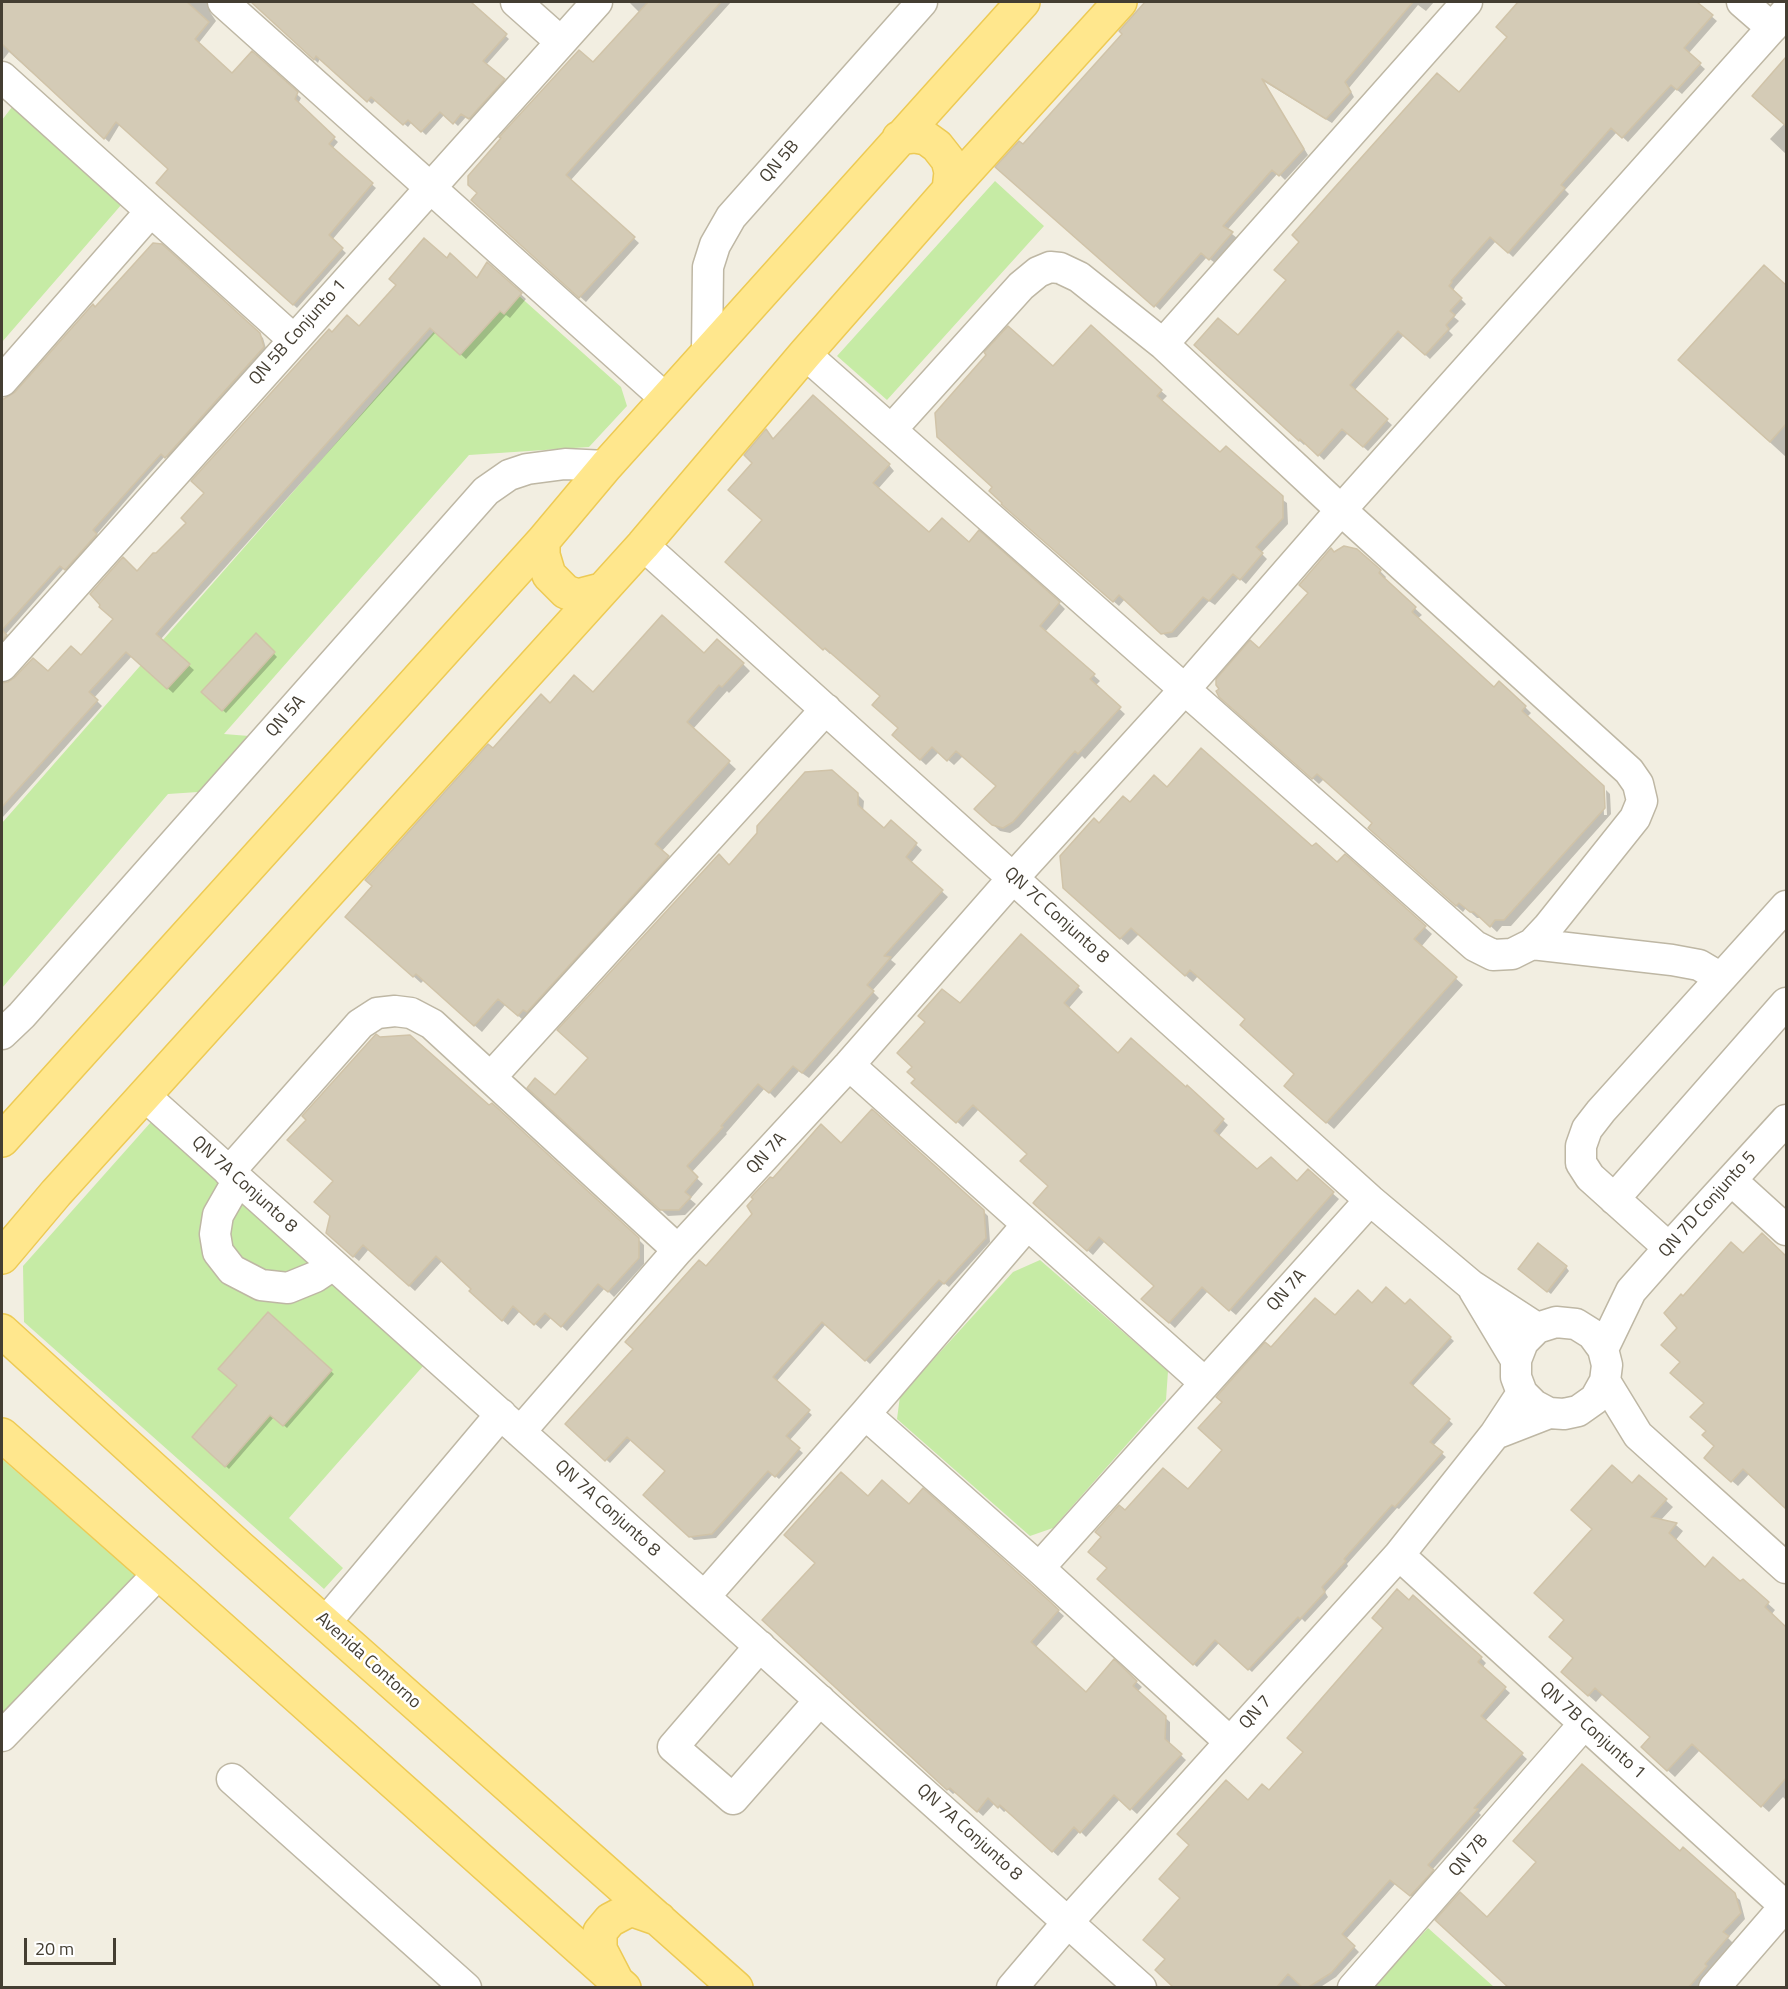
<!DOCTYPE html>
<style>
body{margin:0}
#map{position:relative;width:1788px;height:1989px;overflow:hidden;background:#f2eee1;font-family:"Titillium Web",sans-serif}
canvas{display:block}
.frame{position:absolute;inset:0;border:3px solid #443e32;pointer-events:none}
.scale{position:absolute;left:24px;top:1938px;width:92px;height:27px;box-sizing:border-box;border:3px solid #443e32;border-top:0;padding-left:8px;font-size:18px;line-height:21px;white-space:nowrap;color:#443e32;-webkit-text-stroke:4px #fff;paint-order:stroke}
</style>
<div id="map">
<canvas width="1788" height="1989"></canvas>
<div class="frame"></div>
<div class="scale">20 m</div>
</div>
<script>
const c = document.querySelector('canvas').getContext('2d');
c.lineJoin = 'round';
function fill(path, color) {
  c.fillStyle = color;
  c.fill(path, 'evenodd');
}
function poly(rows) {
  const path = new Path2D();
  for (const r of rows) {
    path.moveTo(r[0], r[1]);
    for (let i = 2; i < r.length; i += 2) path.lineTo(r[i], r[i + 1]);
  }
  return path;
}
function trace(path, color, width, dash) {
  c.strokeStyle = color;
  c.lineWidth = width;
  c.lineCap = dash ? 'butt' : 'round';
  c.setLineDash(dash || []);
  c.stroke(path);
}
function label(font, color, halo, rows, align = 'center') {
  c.font = font + ' "Titillium Web",sans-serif';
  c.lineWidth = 5;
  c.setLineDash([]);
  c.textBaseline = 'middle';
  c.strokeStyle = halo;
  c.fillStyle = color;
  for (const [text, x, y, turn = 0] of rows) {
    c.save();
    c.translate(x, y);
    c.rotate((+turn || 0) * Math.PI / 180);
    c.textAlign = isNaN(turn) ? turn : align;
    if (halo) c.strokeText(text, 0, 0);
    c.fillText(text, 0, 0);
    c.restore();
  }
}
fill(poly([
 [12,107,122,204,2,342,2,120],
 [995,181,1044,226,887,400,837,356],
 [489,269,621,387,627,406,589,447,469,455,224,734,249,736,198,792,168,794,2,988,2,823],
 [151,1122,424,1365,289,1518,343,1568,324,1589,24,1322,23,1266],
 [1040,1260,1168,1371,1166,1400,1053,1528,1030,1536,897,1419,900,1396,1013,1272],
 [2,1459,135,1575,6,1720,2,1716],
 [1428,1928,1494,1987,1374,1987]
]), '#c6eba5');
fill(poly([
 [2,2,177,2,180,4,183,2,210,2,210,12,216,21,198,44,232,75,252,53,301,98,298,104,338,142,332,149,376,188,332,240,346,253,297,308,158,183,170,169,120,124,109,142,9,52,2,61],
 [253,2,469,2,509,39,486,65,508,84,474,122,466,117,458,126,445,114,426,135,412,122,408,127,376,100,372,104,320,58,318,63],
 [629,2,731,2,570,181,639,243,586,302,478,205,593,65,640,13],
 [1147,2,1434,2,1426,11,1418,5,1349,88,1354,97,1332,123,1263,81,1308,155,1285,180,1278,173,1227,230,1237,238,1215,263,1207,257,1160,310,1002,172,1124,35,1121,31],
 [1520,2,1695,2,1717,21,1688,54,1705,69,1682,94,1676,89,1628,142,1617,132,1565,190,1569,194,1513,257,1496,241,1455,287,1453,291,1466,304,1454,317,1459,321,1449,331,1453,335,1430,359,1404,335,1354,391,1392,425,1368,451,1348,433,1324,460,1306,443,1304,445,1201,350,1238,337,1509,37,1498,27],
 [1786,60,1786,154,1770,139,1785,123,1754,95],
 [447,260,477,280,488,264,526,299,510,318,506,315,466,359,436,332,160,640,194,670,173,693,132,656,94,698,102,706,2,818,2,695,33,660,48,674,81,657,114,619,137,573,188,523,206,494,332,334,359,329],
 [1764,267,1786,287,1786,457,1680,360],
 [95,309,259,334,263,338,267,352,170,460,165,456,140,484,96,535,100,539,69,573,64,568,5,635,10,639,2,648,2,404,16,394],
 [1053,368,1161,391,1167,396,1161,402,1220,454,1287,503,1288,524,1261,553,1267,559,1246,584,1239,578,1215,605,1209,601,1177,637,1168,638,1125,599,1119,606,1008,509],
 [766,431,774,440,889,465,894,471,878,489,929,534,969,544,1059,603,1065,609,1045,632,1100,681,1095,686,1125,714,1085,759,1082,756,1019,827,1010,833,1000,831,982,815,997,786,963,756,954,765,939,752,926,765,900,741,900,728,881,696,832,652,830,654,733,567,764,520,754,463],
 [1335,553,1380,571,1386,577,1384,580,1422,615,1417,619,1494,689,1525,707,1531,713,1527,717,1603,787,1604,815,1607,815,1606,790,1610,794,1611,814,1511,926,1502,926,1497,932,1482,918,1477,918,1466,908,1463,912,1376,834,1374,823,1324,779,1319,784,1227,703,1259,650,1310,594],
 [256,635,277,657,226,713,203,692],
 [704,655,743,664,750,671,729,693,727,691,693,729,736,769,661,852,675,864,525,1022,506,1004,482,1032,424,980,421,983,354,923,493,750,550,705,593,694],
 [1167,789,1312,848,1337,864,1345,856,1432,934,1421,947,1463,985,1334,1129,1293,1093,1295,1075,1247,1020,1198,976,1193,982,1139,934,1128,945,1072,895,1099,825,1130,804],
 [857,794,864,801,863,812,884,830,891,822,922,850,911,863,948,897,891,960,896,964,872,991,879,998,809,1078,799,1071,775,1098,765,1088,726,1133,727,1134,691,1173,703,1184,690,1199,696,1204,685,1215,668,1216,535,1094,555,1098,590,1058,729,867],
 [1078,987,1083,992,1068,1009,1118,1055,1186,1089,1187,1087,1228,1125,1218,1137,1257,1171,1297,1183,1308,1172,1339,1199,1236,1315,1208,1291,1175,1328,1149,1304,1156,1286,1105,1241,1093,1255,1040,1208,1050,1186,1029,1154,979,1109,963,1127,919,1088,960,1005],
 [841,1145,983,1211,988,1216,990,1242,949,1287,944,1283,870,1364,826,1324,776,1382,812,1415,789,1441,803,1453,779,1479,773,1474,716,1538,694,1540,646,1495,667,1471,632,1439,610,1463,567,1424,754,1214,773,1180],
 [1762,1235,1786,1258,1786,1379,1772,1395,1786,1387,1786,1507,1749,1474,1738,1486,1712,1464,1716,1446,1708,1431,1705,1403,1681,1362,1679,1328,1683,1298,1743,1255],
 [333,1239,638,1239,644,1245,644,1264,614,1297,605,1288,567,1331,552,1317,541,1329,520,1311,508,1325,477,1297,473,1289,442,1261,415,1291,369,1249,359,1261],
 [1566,1267,1569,1271,1551,1294,1523,1272],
 [1410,1301,1454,1341,1412,1387,1453,1424,1433,1446,1446,1457,1399,1509,1397,1508,1347,1564,1348,1566,1325,1592,1328,1597,1305,1622,1302,1619,1252,1672,1219,1643,1197,1667,1099,1579,1108,1569,1125,1512,1188,1492,1224,1451,1271,1349,1335,1317,1372,1305,1405,1306],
 [268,1315,334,1374,287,1428,274,1417,229,1469,194,1437,239,1386],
 [1640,1477,1673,1507,1660,1521,1676,1525,1683,1531,1675,1541,1705,1569,1740,1583,1743,1581,1775,1610,1771,1615,1786,1629,1786,1654,1782,1659,1786,1663,1786,1800,1783,1797,1769,1812,1700,1750,1675,1777,1650,1754,1651,1737,1603,1694,1596,1702,1570,1679,1574,1659,1632,1485],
 [923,1490,1064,1616,1035,1648,1086,1694,1114,1662,1142,1687,1137,1692,1170,1722,1170,1745,1186,1760,1137,1814,1120,1799,1086,1837,1080,1831,1058,1856,1007,1810,1004,1812,995,1803,983,1816,956,1792,953,1794,765,1620,816,1563,868,1499,909,1506],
 [1413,1598,1481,1658,1486,1663,1482,1668,1510,1693,1485,1721,1527,1759,1479,1813,1481,1815,1432,1870,1437,1875,1416,1900,1396,1883,1346,1939,1359,1952,1336,1977,1319,1988,1176,1988,1167,1959,1182,1898,1248,1802,1269,1792,1305,1752],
 [1680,1853,1740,1900,1745,1919,1728,1938,1733,1943,1709,1970,1711,1972,1698,1988,1510,1988,1487,1919]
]), '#0003');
const building = poly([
 [2,2,187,2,209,22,195,39,232,73,252,51,298,92,295,99,335,137,329,144,373,183,329,235,343,248,293,305,156,183,168,169,116,122,104,139,2,44,2,2],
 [251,2,471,2,507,34,483,61,505,79,469,119,461,114,453,124,440,112,421,132,408,120,403,125,371,97,367,102,316,56,314,60,251,2],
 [648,2,721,2,566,175,635,237,579,298,471,200,477,193,468,185,468,176,501,138,499,137,579,50,593,62,648,2],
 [1145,2,1413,2,1345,82,1351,92,1326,119,1262,79,1304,149,1279,176,1272,170,1223,226,1233,232,1209,260,1201,253,1154,307,995,167,1019,141,1023,144,1122,34,1119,31,1145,2],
 [1518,2,1697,2,1713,15,1684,48,1701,63,1677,90,1671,85,1622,138,1611,128,1561,185,1565,188,1508,253,1490,237,1451,281,1452,282,1449,286,1462,298,1450,311,1455,315,1446,325,1449,329,1425,355,1398,331,1350,385,1388,419,1363,447,1342,429,1318,456,1300,439,1299,441,1194,345,1218,318,1238,335,1286,280,1274,270,1299,242,1292,235,1437,73,1459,92,1507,37,1496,27,1518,2],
 [1786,57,1786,126,1752,96,1786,57],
 [424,238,447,258,450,253,477,278,487,262,522,293,504,314,500,311,460,355,430,328,156,634,190,664,167,689,126,652,89,692,98,700,2,807,2,683,8,682,14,678,33,658,48,671,71,646,81,655,113,619,99,607,100,605,90,594,123,557,137,571,153,553,156,553,186,523,181,518,204,493,191,481,329,329,332,332,347,315,359,326,396,285,389,279,424,238],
 [153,243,162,244,260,333,264,347,165,458,161,454,137,481,93,530,97,534,65,570,60,566,2,630,7,635,2,641,2,400,15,392,93,304,95,307,153,243],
 [1764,265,1786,285,1786,424,1770,442,1678,360,1764,265],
 [1091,325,1162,390,1157,396,1220,452,1226,446,1283,496,1283,518,1256,547,1263,553,1240,580,1233,574,1209,601,1203,597,1172,632,1161,634,1119,595,1113,602,1001,504,1002,503,989,491,992,487,937,437,935,413,986,355,984,352,1008,326,1053,366,1091,325],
 [813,395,890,464,873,483,929,532,942,518,969,542,979,530,1060,602,1040,626,1095,674,1090,679,1121,707,1078,754,1075,751,1013,822,1003,828,992,825,974,809,996,786,956,751,947,761,932,747,920,760,892,735,898,728,872,705,880,696,825,648,823,650,725,562,762,520,728,490,752,463,744,455,766,429,773,439,813,395],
 [1344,546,1357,549,1381,570,1379,573,1416,607,1412,612,1494,687,1499,681,1526,706,1522,711,1604,786,1605,808,1504,920,1495,920,1490,927,1474,912,1470,912,1459,903,1456,906,1368,828,1372,823,1317,774,1312,779,1219,697,1216,691,1219,689,1216,685,1216,679,1250,640,1259,648,1308,593,1299,585,1306,577,1331,548,1334,552,1344,546],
 [662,615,704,653,717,639,744,663,722,687,719,685,687,722,730,761,655,844,669,856,527,1012,523,1010,518,1016,498,999,474,1026,416,974,413,977,345,917,372,886,365,880,488,744,493,748,541,694,550,703,574,675,593,692,662,615],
 [256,633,275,652,222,711,201,692,256,633],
 [1201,748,1312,846,1316,843,1337,862,1345,854,1426,926,1414,939,1457,977,1326,1123,1284,1086,1294,1074,1240,1025,1245,1019,1190,970,1185,976,1131,928,1120,939,1063,888,1060,856,1094,818,1099,823,1123,796,1130,802,1154,775,1167,787,1201,748],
 [832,770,858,793,858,805,884,828,891,820,917,843,906,857,943,890,884,956,891,957,867,985,874,991,802,1073,793,1066,769,1093,758,1084,721,1126,723,1127,687,1166,698,1177,685,1192,691,1197,679,1210,660,1210,527,1088,535,1078,555,1095,588,1058,557,1030,719,854,729,865,757,833,757,826,805,772,832,770],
 [1021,934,1079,986,1064,1003,1118,1053,1131,1038,1186,1087,1187,1085,1224,1119,1214,1131,1257,1169,1271,1157,1297,1181,1308,1169,1334,1192,1229,1311,1202,1287,1169,1323,1141,1299,1154,1286,1099,1237,1087,1251,1033,1203,1048,1186,1020,1161,1027,1154,973,1105,956,1123,911,1083,915,1079,907,1072,912,1067,897,1053,925,1022,918,1016,942,989,960,1003,1021,934],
 [376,1034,380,1037,410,1035,489,1105,492,1103,639,1238,639,1258,608,1292,598,1284,561,1327,545,1313,534,1325,513,1306,502,1321,469,1291,471,1289,436,1256,409,1286,363,1245,353,1257,326,1233,330,1216,314,1202,333,1181,287,1140,306,1120,302,1116,376,1034],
 [872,1109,984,1210,986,1238,944,1284,939,1280,865,1361,822,1322,773,1377,810,1410,786,1436,800,1448,775,1477,768,1471,712,1534,689,1537,643,1495,665,1471,627,1437,605,1461,565,1424,633,1349,625,1342,699,1260,706,1266,730,1239,752,1214,747,1206,753,1199,751,1197,770,1177,773,1178,821,1124,841,1143,872,1109],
 [1762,1233,1786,1256,1786,1509,1743,1469,1731,1482,1704,1458,1714,1446,1702,1435,1706,1431,1690,1417,1704,1403,1670,1373,1680,1362,1661,1345,1677,1328,1664,1313,1681,1294,1683,1296,1731,1242,1743,1253,1762,1233],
 [1538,1243,1567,1266,1547,1292,1518,1269,1538,1243],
 [1386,1287,1405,1304,1410,1299,1451,1337,1410,1383,1450,1419,1430,1442,1443,1452,1395,1507,1392,1505,1344,1559,1346,1561,1322,1587,1325,1592,1300,1619,1298,1617,1248,1670,1215,1640,1193,1665,1097,1579,1107,1568,1088,1552,1101,1537,1095,1532,1119,1505,1125,1510,1163,1468,1188,1489,1222,1450,1198,1428,1222,1402,1216,1397,1265,1342,1271,1347,1315,1298,1335,1315,1358,1290,1372,1303,1386,1287],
 [268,1312,332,1370,283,1426,270,1415,225,1467,192,1437,237,1385,218,1369,268,1312],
 [1612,1465,1632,1483,1639,1475,1667,1499,1651,1517,1677,1523,1669,1533,1705,1567,1713,1557,1740,1581,1743,1579,1769,1602,1765,1607,1786,1627,1786,1778,1761,1807,1692,1744,1667,1771,1641,1747,1650,1737,1595,1688,1588,1696,1561,1672,1573,1658,1549,1637,1564,1620,1534,1593,1592,1529,1571,1510,1612,1465],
 [841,1472,868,1496,882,1480,909,1504,923,1488,1045,1597,1059,1610,1031,1642,1086,1692,1114,1659,1137,1681,1133,1686,1166,1716,1165,1739,1182,1754,1130,1810,1114,1795,1080,1833,1074,1827,1052,1852,1000,1805,998,1808,988,1798,977,1812,950,1788,947,1790,762,1620,815,1563,784,1535,841,1472],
 [1397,1589,1409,1600,1413,1595,1446,1625,1482,1657,1478,1662,1506,1687,1481,1716,1523,1753,1474,1808,1478,1809,1428,1865,1434,1870,1410,1896,1390,1880,1342,1934,1355,1946,1331,1973,1307,1988,1303,1988,1288,1974,1276,1988,1174,1988,1155,1970,1165,1959,1143,1940,1180,1898,1159,1879,1189,1845,1177,1834,1226,1780,1248,1800,1262,1784,1269,1790,1303,1752,1287,1738,1383,1628,1372,1618,1397,1589],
 [1582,1764,1680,1851,1683,1847,1735,1893,1741,1913,1723,1932,1729,1936,1705,1964,1707,1966,1688,1988,1509,1988,1435,1920,1460,1892,1487,1917,1536,1862,1513,1841,1582,1764]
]);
fill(building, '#d4cbb6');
trace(building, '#d0c3a8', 1.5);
const minor = poly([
 [223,2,666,399],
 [516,2,561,42],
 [1742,2,1772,28],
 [2,77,293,339],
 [1163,344,1467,2],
 [707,353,708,267,715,245,731,217,922,2],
 [805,354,1475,946,1493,955,1512,954,1532,944,1548,927,1635,818,1642,801,1638,784,1629,771,1341,510,1163,344,1079,277,1060,268,1050,267,1038,272,1021,286,891,430],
 [2,381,151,211],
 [643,545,1370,1200,1471,1285,1537,1328],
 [2,666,597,2],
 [1532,944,1672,960,1699,965,1721,978],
 [2,1034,22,1015,486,491,509,475,527,469,565,464,606,466],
 [849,1065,1204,1382],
 [491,1077,826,709],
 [145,1096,1141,1988],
 [229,1172,360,1024,377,1013,395,1011,411,1013,432,1024,678,1250],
 [238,1180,218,1215,215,1234,218,1252,232,1270,261,1285,288,1288,315,1277,333,1265],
 [1731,1180,1786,1230],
 [1614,1199,1786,1003],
 [1669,1248,1590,1177,1581,1163,1581,1146,1587,1129,1601,1111,1786,906],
 [1474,1290,1516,1360],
 [1603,1349,1631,1291,1669,1248,1786,1120],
 [1605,1381,1638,1435,1786,1568],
 [865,1414,1039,1568,1230,1742],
 [520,1432,678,1250,849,1065,1014,877,1185,689,1341,510,1786,12],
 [1495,1434,1549,1413,1564,1414,1578,1411,1595,1399,1605,1381,1607,1365,1603,1349,1592,1334,1576,1324,1556,1322,1537,1328,1523,1342,1516,1360,1516,1377,1522,1393,1534,1405,1549,1413],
 [1399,1555,1786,1907],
 [1039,1568,1370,1200],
 [705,1596,865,1414,1027,1225],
 [325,1623,501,1414],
 [760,1646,673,1747,733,1799,820,1700],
 [2,1736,159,1573],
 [232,1779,466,1988],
 [1012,1988,1068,1922,1399,1555,1495,1434,1522,1393],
 [1353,1988,1584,1724],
 [1714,1988,1785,1906]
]);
const major = poly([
 [899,138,915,136,926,138,937,146,948,160,951,172,949,190],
 [543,541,543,555,549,575,566,592,578,596,601,590],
 [2,1140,543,541,606,466,1023,2],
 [2,1257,56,1193,643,545,805,354,949,190,1120,2],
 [2,1331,237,1545,736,1988],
 [2,1435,186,1597,624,1988],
 [615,1978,600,1949,600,1932,610,1920,629,1910,636,1911,659,1919]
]);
trace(minor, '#beb7a4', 33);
trace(major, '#edca54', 36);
trace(minor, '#fff', 30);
trace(major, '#ffe78d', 33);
label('18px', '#443e32', '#fff', [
 ["QN 5B",780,162,-49],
 ["QN 5B Conjunto 1",298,333,-48],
 ["QN 5A",286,717,-48],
 ["QN 7C Conjunto 8",1056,916,42],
 ["QN 7A",767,1154,-47],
 ["QN 7A Conjunto 8",244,1185,42],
 ["QN 7D Conjunto 5",1708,1205,-48],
 ["QN 7A",1287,1291,-48],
 ["QN 7A Conjunto 8",607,1509,42],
 ["Avenida Contorno",368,1661,42],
 ["QN 7",1256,1713,-48],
 ["QN 7B Conjunto 1",1592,1731,42],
 ["QN 7A Conjunto 8",969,1833,42],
 ["QN 7B",1469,1856,-49]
]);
</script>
